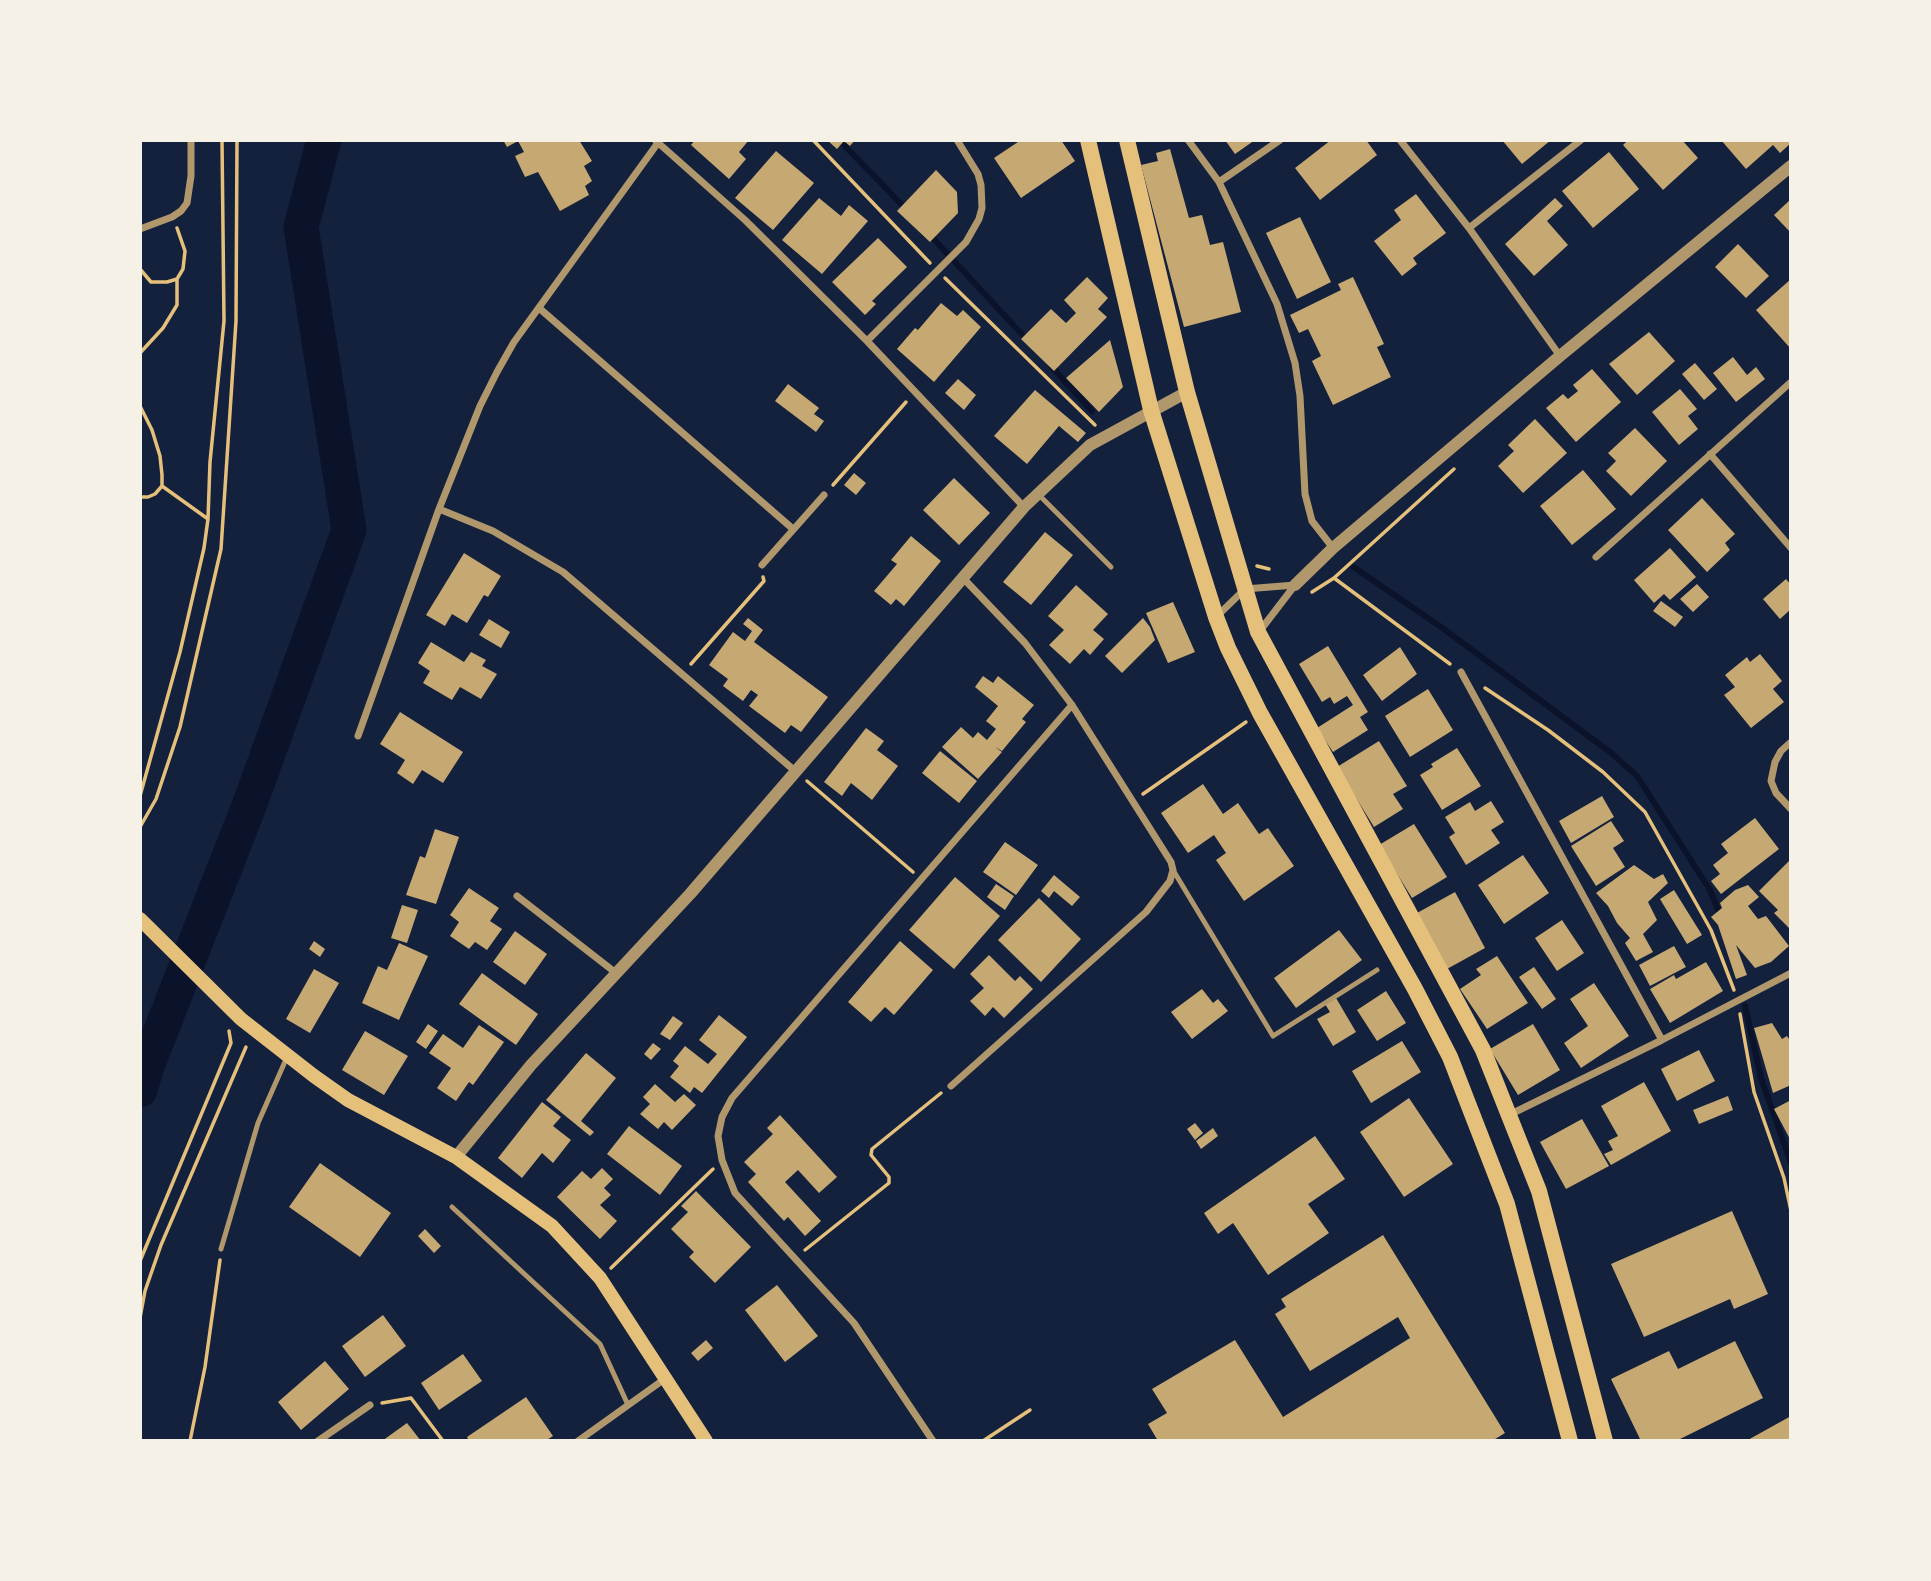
<!DOCTYPE html>
<style>
body{margin:0}
#map{position:relative;width:1931px;height:1581px;overflow:hidden;background:#14213d;font-family:"Source Sans 3",sans-serif}
canvas{display:block}
.frame{position:absolute;inset:0;border:142px solid #f6f1e7;pointer-events:none}
</style>
<div id="map">
<canvas width="1931" height="1581"></canvas>
<div class="frame"></div>
</div>
<script>
const c = document.querySelector('canvas').getContext('2d');
c.lineJoin = 'round';
function poly(rows) {
  const path = new Path2D();
  for (const r of rows) {
    path.moveTo(r[0], r[1]);
    for (let i = 2; i < r.length; i += 2) path.lineTo(r[i], r[i + 1]);
  }
  return path;
}
function trace(path, color, width, dash) {
  c.strokeStyle = color;
  c.lineWidth = width;
  c.lineCap = dash ? 'butt' : 'round';
  c.setLineDash(dash || []);
  c.stroke(path);
}
function fill(path, color) {
  c.fillStyle = color;
  c.fill(path, 'evenodd');
}
trace(poly([
 [839,140,908,211],
 [930,235,1029,342],
 [1051,366,1092,411],
 [1352,566,1441,627,1610,752,1637,776,1710,890,1721,917],
 [1745,1006,1761,1078,1791,1163]
]), '#0b132b', 6);
trace(poly([
 [140,1090,147,1066,249,806,349,530,301,227,324,140]
]), '#0b132b', 35);
fill(poly([
 [503,140,579,140,592,161,584,166,592,181,585,186,589,195,560,211,538,172,525,177,515,156,524,152,518,141,507,147],
 [695,140,749,140,739,152,746,159,729,179,691,145],
 [827,140,855,140,850,146,844,141,837,149],
 [1021,140,1061,140,1075,161,1021,198,994,158],
 [1225,140,1255,140,1235,154],
 [1331,140,1366,140,1377,155,1320,200,1295,168],
 [1502,140,1551,140,1522,164],
 [1628,140,1682,140,1698,158,1663,190,1623,145],
 [1721,140,1791,140,1791,143,1780,153,1773,145,1746,169],
 [1170,149,1189,218,1202,215,1210,245,1223,242,1241,312,1184,327,1141,165,1158,161,1156,153],
 [776,151,814,183,773,230,735,198],
 [1609,152,1639,189,1593,228,1562,191],
 [936,170,957,192,958,213,930,242,897,211],
 [1416,194,1446,233,1413,258,1417,264,1402,276,1374,241,1401,220,1394,210],
 [819,198,841,216,849,205,868,221,822,274,782,240],
 [1555,198,1563,206,1547,221,1568,245,1534,276,1505,244],
 [1791,199,1791,233,1774,215],
 [1300,217,1331,282,1297,299,1266,233],
 [878,238,907,267,872,301,876,304,865,315,832,282],
 [1738,244,1769,276,1746,298,1715,267],
 [1087,277,1108,298,1098,309,1107,317,1054,371,1021,339,1051,309,1066,323,1076,313,1064,300],
 [1353,277,1384,344,1377,347,1391,377,1333,405,1312,361,1321,356,1308,329,1299,333,1290,315,1341,290,1338,284],
 [1791,279,1791,349,1756,310],
 [941,303,957,316,963,310,981,327,934,382,897,349,915,328,918,330],
 [1649,332,1675,361,1637,395,1609,364],
 [1110,340,1123,387,1099,412,1066,378],
 [1733,357,1747,375,1756,367,1765,379,1736,402,1713,373],
 [1695,363,1717,389,1704,400,1682,374],
 [1592,369,1621,402,1576,442,1546,408,1563,394,1568,399,1578,391,1573,385],
 [958,379,976,395,964,410,945,393],
 [788,384,819,408,814,414,824,421,816,432,775,401],
 [1680,389,1697,409,1688,416,1698,429,1679,445,1652,412],
 [1035,390,1086,433,1078,442,1059,426,1027,464,994,436],
 [1535,419,1567,453,1523,493,1498,466,1514,451,1508,445],
 [1635,428,1667,461,1631,496,1606,471,1616,461,1608,453],
 [1583,470,1616,509,1572,545,1540,506],
 [854,473,866,483,856,495,844,485],
 [954,478,990,513,959,545,923,510],
 [1702,498,1735,534,1725,543,1730,550,1707,572,1668,530],
 [1045,532,1073,555,1031,605,1003,582],
 [911,536,941,561,904,606,896,599,891,605,874,591,897,564,891,560],
 [1670,548,1696,577,1670,600,1664,594,1654,603,1634,580],
 [464,553,501,576,488,597,484,595,467,623,452,614,445,626,426,615],
 [1786,579,1791,585,1791,609,1780,619,1763,599],
 [1697,584,1709,597,1693,612,1680,599],
 [1076,585,1108,614,1093,630,1104,639,1090,655,1084,649,1070,664,1049,645,1064,630,1048,616],
 [1661,601,1683,617,1675,627,1653,611],
 [1173,602,1195,652,1168,663,1146,613],
 [748,618,763,630,754,642,828,697,801,732,791,725,785,733,749,706,758,695,751,690,743,701,723,686,728,679,709,665,733,632,745,641,752,631,743,624],
 [1143,618,1150,627,1155,640,1122,673,1105,656],
 [489,619,510,632,501,648,479,635],
 [431,642,464,662,471,652,486,660,482,666,497,674,481,699,460,687,452,700,423,683,430,671,418,663],
 [1328,646,1368,712,1360,717,1368,730,1333,752,1317,728,1353,705,1347,696,1334,704,1330,697,1322,702,1299,664],
 [1400,647,1417,674,1382,701,1363,675],
 [1760,654,1782,681,1773,689,1784,702,1751,728,1724,695,1735,687,1725,675,1747,657,1750,662],
 [983,676,993,683,998,676,1034,705,1022,719,1026,722,1002,751,995,747,1002,752,978,779,942,747,961,727,973,738,978,732,987,740,996,729,986,721,998,706,975,687],
 [1428,689,1453,730,1410,757,1385,716],
 [400,712,463,752,443,783,422,770,413,784,397,773,405,760,380,744],
 [866,728,884,741,877,750,898,766,872,800,851,783,842,796,824,782],
 [1379,741,1407,786,1393,794,1403,809,1374,827,1337,767],
 [1457,748,1481,786,1442,810,1420,775,1433,767,1431,764],
 [940,751,977,781,959,803,922,773],
 [1203,784,1223,814,1238,803,1259,834,1268,828,1294,866,1244,901,1216,860,1226,853,1214,835,1188,853,1161,813],
 [1602,796,1614,817,1571,843,1559,821],
 [1491,801,1504,822,1491,830,1500,843,1466,865,1449,837,1455,833,1445,817,1470,802,1475,811],
 [1755,818,1779,849,1721,894,1711,881,1720,874,1713,865,1728,853,1721,844],
 [1611,821,1624,841,1613,848,1625,867,1596,886,1571,846],
 [1414,824,1447,877,1412,898,1379,845],
 [435,829,459,837,436,904,406,895,420,856,425,858],
 [1005,842,1038,865,1016,895,983,872],
 [1523,855,1549,893,1504,924,1478,885],
 [1791,859,1791,930,1774,913,1778,910,1759,891],
 [1634,865,1654,879,1663,874,1668,883,1648,902,1657,920,1643,934,1653,952,1636,961,1625,943,1630,938,1617,923,1608,906,1596,893],
 [1054,875,1080,897,1072,906,1054,891,1049,898,1041,891],
 [955,877,1000,916,954,969,909,930],
 [996,884,1014,896,1005,910,987,897],
 [1748,885,1759,897,1748,906,1758,919,1766,916,1789,946,1771,962,1755,968,1736,945,1747,975,1736,979,1718,925,1711,917,1722,908,1720,903,1735,890],
 [469,888,499,908,490,921,502,929,487,950,475,942,469,949,450,936,459,922,450,915],
 [1674,890,1702,935,1687,944,1660,899],
 [1455,892,1485,948,1447,969,1417,913],
 [1039,898,1081,939,1041,982,998,940],
 [402,905,418,910,407,943,391,938],
 [1562,920,1584,953,1557,971,1535,938],
 [1339,930,1362,960,1296,1008,1274,978],
 [515,931,547,954,525,985,493,962],
 [314,941,325,949,320,957,309,949],
 [900,941,933,970,894,1015,885,1007,871,1022,848,1002],
 [399,943,428,956,399,1020,362,1003,378,966,387,970],
 [1674,946,1686,967,1650,986,1639,965],
 [989,955,1015,981,1020,976,1033,989,1004,1018,993,1007,985,1016,970,1001,984,988,970,974],
 [1497,956,1528,1003,1487,1029,1460,989,1481,975,1476,969],
 [1706,962,1723,991,1670,1023,1650,989,1674,975,1676,979],
 [1534,967,1556,999,1542,1009,1519,977],
 [314,969,339,983,310,1033,286,1019],
 [482,973,538,1014,516,1045,459,1004],
 [1594,983,1629,1036,1581,1068,1564,1043,1588,1026,1570,999],
 [1202,989,1213,1003,1218,999,1228,1011,1192,1039,1171,1012],
 [1386,991,1406,1023,1377,1041,1357,1010],
 [1336,998,1356,1032,1333,1046,1317,1019,1330,1012,1325,1004],
 [719,1015,747,1037,702,1093,694,1087,690,1093,670,1077,679,1066,673,1061,685,1046,708,1064,717,1054,699,1040],
 [673,1016,683,1023,670,1040,660,1034],
 [1772,1023,1782,1039,1787,1036,1791,1042,1791,1085,1773,1093,1754,1028],
 [428,1024,438,1031,426,1049,416,1042],
 [1533,1024,1560,1070,1518,1095,1490,1049],
 [479,1025,504,1042,473,1085,469,1082,456,1101,437,1088,451,1068,429,1053,443,1034,463,1048],
 [365,1031,408,1056,384,1095,342,1070],
 [1402,1041,1421,1072,1371,1103,1352,1071],
 [653,1043,661,1049,651,1060,644,1054],
 [1699,1050,1715,1081,1677,1101,1661,1069],
 [586,1053,616,1078,581,1121,594,1132,590,1136,546,1100],
 [1644,1082,1671,1131,1611,1165,1604,1154,1613,1150,1608,1141,1618,1136,1601,1106],
 [655,1084,675,1102,684,1094,696,1105,672,1130,664,1122,658,1129,640,1114,650,1104,643,1097],
 [1728,1096,1733,1110,1699,1124,1693,1110],
 [1409,1098,1453,1164,1404,1197,1360,1132],
 [1791,1100,1791,1141,1774,1109],
 [542,1102,561,1117,553,1126,571,1140,553,1163,542,1153,522,1178,498,1158],
 [780,1115,837,1177,819,1193,798,1170,785,1182,821,1221,805,1236,788,1217,784,1221,748,1182,756,1174,744,1162,773,1134,767,1128],
 [1582,1119,1609,1166,1566,1189,1540,1142],
 [1195,1123,1203,1133,1195,1140,1187,1129],
 [629,1126,682,1166,660,1195,607,1154],
 [1213,1128,1218,1136,1201,1149,1196,1141],
 [1315,1136,1345,1179,1308,1204,1329,1233,1268,1275,1233,1223,1218,1234,1204,1213],
 [320,1163,391,1213,360,1257,289,1207],
 [602,1168,613,1179,604,1188,611,1195,600,1205,617,1221,600,1239,557,1197,582,1171,591,1179],
 [696,1191,751,1247,715,1283,689,1257,694,1252,671,1229,688,1212,681,1206],
 [1732,1211,1768,1294,1734,1309,1730,1299,1644,1337,1611,1264],
 [425,1229,441,1246,434,1253,418,1236],
 [1383,1235,1505,1433,1492,1441,1158,1441,1148,1424,1167,1413,1152,1389,1235,1340,1283,1417,1410,1338,1398,1317,1310,1371,1275,1314,1286,1307,1281,1299],
 [777,1285,818,1336,785,1362,745,1310],
 [383,1315,406,1346,365,1377,342,1346],
 [706,1340,713,1348,698,1361,691,1353],
 [1735,1341,1763,1398,1676,1441,1641,1441,1611,1379,1669,1351,1678,1369],
 [463,1354,482,1381,439,1410,421,1383],
 [325,1361,349,1389,301,1430,278,1402],
 [526,1397,553,1436,545,1441,469,1441,467,1437],
 [1791,1416,1791,1441,1746,1441],
 [407,1423,421,1441,382,1441]
]), '#c6a872');
trace(poly([
 [813,140,930,263],
 [140,269,151,282,167,282,177,279],
 [945,278,1095,425],
 [140,353,163,328,177,305,177,279,183,269,185,251,177,228],
 [140,406,152,430,160,456,162,475,162,486,155,494,148,497,140,497],
 [833,485,906,402],
 [162,486,208,519],
 [1257,566,1269,569],
 [1334,578,1450,664],
 [1312,592,1334,578,1454,469],
 [691,664,764,581,763,577],
 [1485,688,1548,730,1603,772,1645,812,1711,930,1734,990],
 [807,781,913,872],
 [1143,794,1246,722],
 [140,796,180,652,204,548,208,519,210,462,224,321,222,140],
 [140,827,156,799,180,727,221,549,236,321,237,140],
 [1740,1014,1754,1092,1784,1178,1791,1211],
 [805,1250,889,1183,889,1177,871,1155,872,1149,941,1093],
 [140,1261,231,1043,229,1031],
 [611,1268,713,1169],
 [140,1318,145,1291,161,1245,246,1047],
 [382,1403,411,1398,443,1441],
 [190,1441,205,1367,220,1260],
 [983,1441,1030,1410]
]), '#e5c07b', 3.5);
trace(poly([
 [1038,494,1111,567],
 [1173,870,1273,1036,1377,970],
 [452,1207,600,1344,628,1405],
 [221,1249,258,1123,287,1057]
]), '#b1986c', 5);
trace(poly([
 [655,140,745,220,867,341,1024,507],
 [1188,140,1219,182,1277,304,1295,363,1300,396,1305,494,1312,521,1333,548],
 [1400,140,1469,228,1560,356],
 [1219,182,1280,140],
 [1469,228,1581,140],
 [140,229,172,217,181,211,187,203,191,176,191,140],
 [539,308,793,529],
 [867,341,966,242,979,219,982,208,981,185,978,174,957,140],
 [1710,454,1791,548],
 [439,509,493,531,563,572,795,771],
 [1596,557,1791,382],
 [762,565,824,495],
 [1216,617,1245,589,1295,585],
 [1259,632,1295,585],
 [1461,672,1662,1040],
 [358,736,439,509,480,406,497,372,514,342,660,140],
 [1791,742,1781,751,1775,762,1771,781,1776,793,1791,809],
 [517,896,616,973],
 [951,1086,1146,912,1170,881,1173,870,1171,862,1072,705,1025,643,963,578],
 [1509,1115,1662,1040,1791,973],
 [318,1441,370,1405],
 [578,1441,666,1378],
 [933,1441,854,1323,735,1193,722,1160,718,1136,722,1117,732,1098,1072,705]
]), '#b1986c', 7);
trace(poly([
 [1295,585,1333,548,1560,356,1791,166],
 [456,1157,531,1065,690,894,1024,507,1090,445,1187,392]
]), '#b1986c', 12);
trace(poly([
 [140,919,241,1019,314,1076,348,1100,456,1157,552,1226,600,1278,706,1441]
]), '#e5c07b', 14);
trace(poly([
 [1088,140,1151,410,1216,617,1228,648,1260,713,1415,989,1450,1057,1507,1204,1570,1441],
 [1127,140,1187,392,1258,632,1483,1050,1539,1191,1605,1441]
]), '#e5c07b', 16);
</script>
